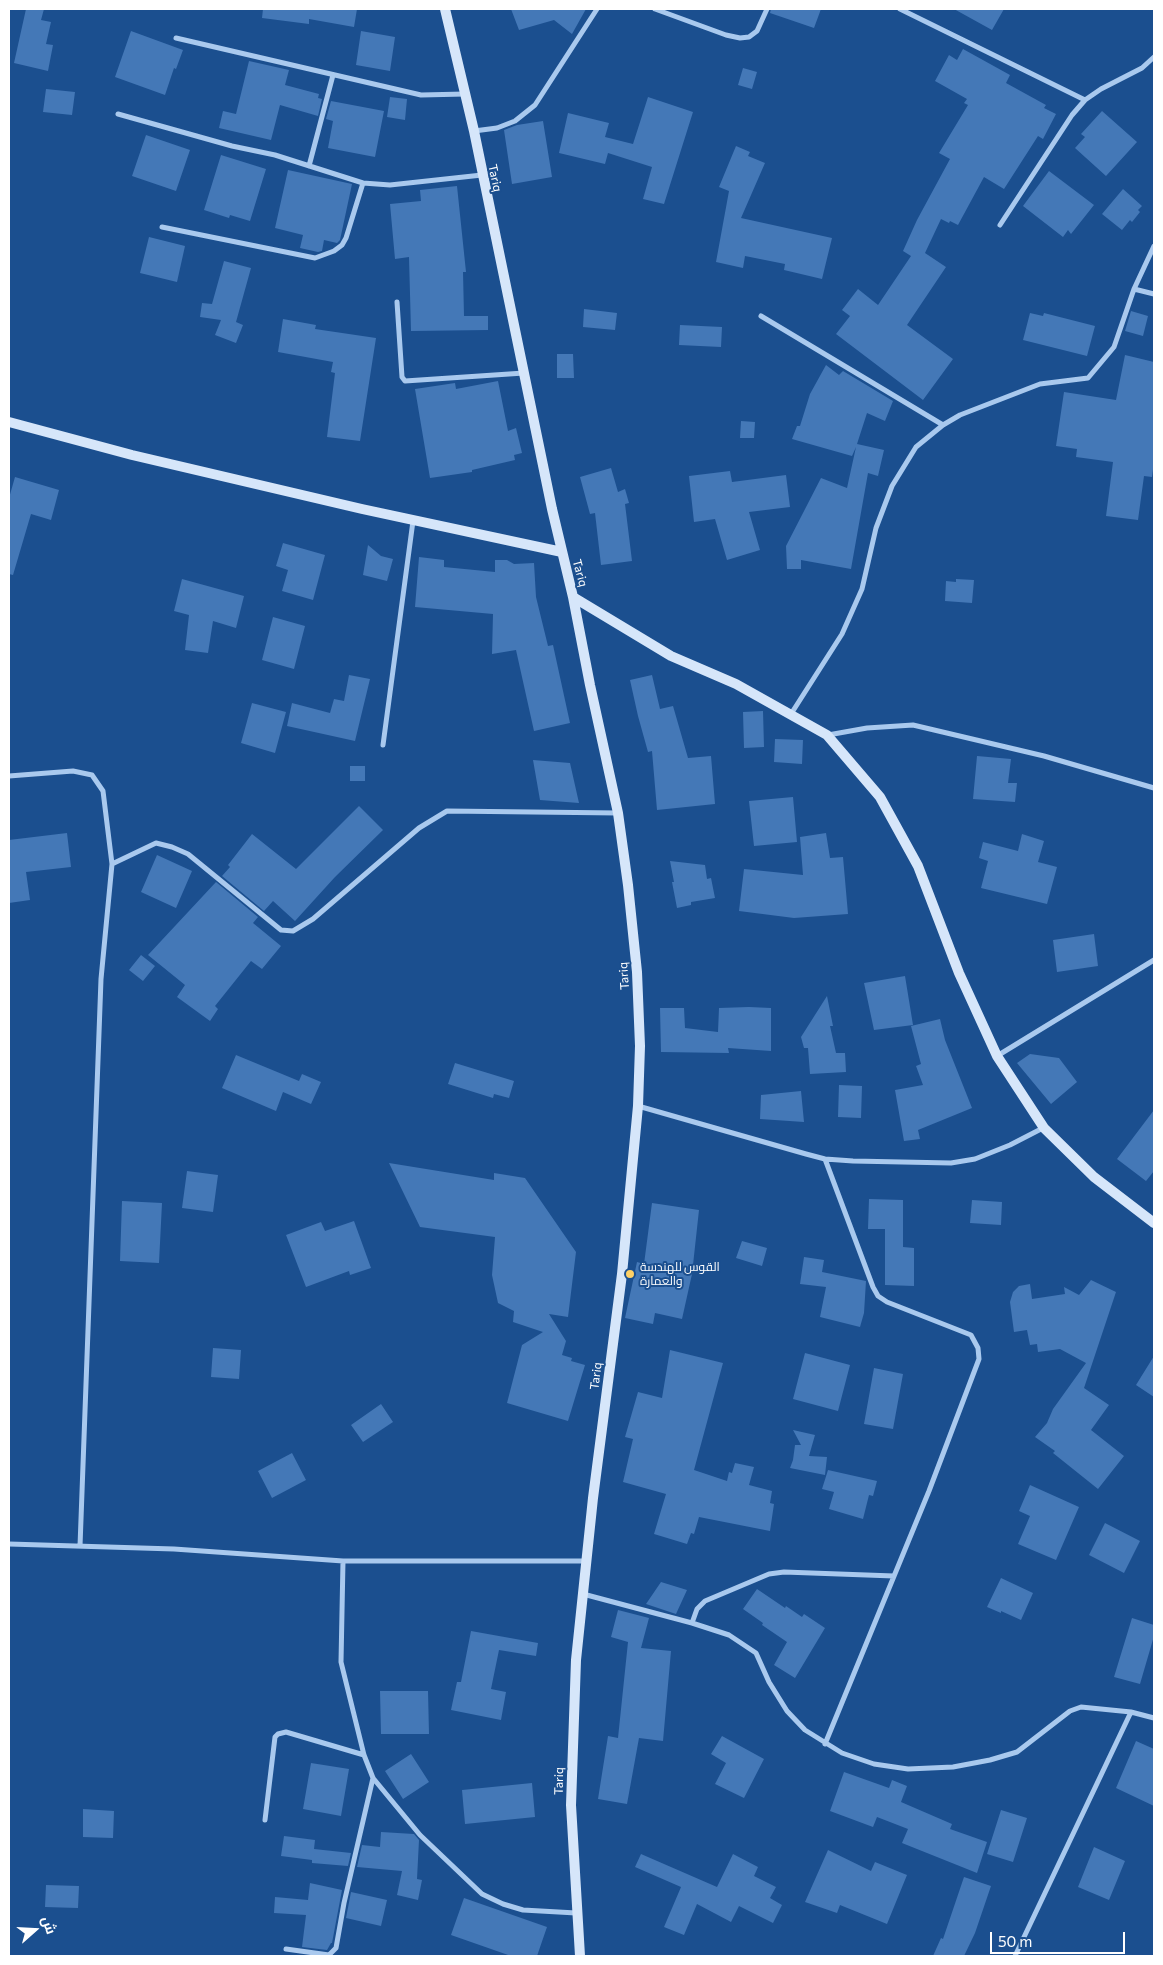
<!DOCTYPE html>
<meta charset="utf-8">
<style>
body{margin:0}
#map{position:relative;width:1163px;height:1965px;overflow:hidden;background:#1b4f8f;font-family:Commissioner,Cairo,sans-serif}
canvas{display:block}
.frame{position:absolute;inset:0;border:10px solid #fff;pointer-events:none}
.north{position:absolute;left:10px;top:1905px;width:50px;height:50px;-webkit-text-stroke:4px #1b4f8f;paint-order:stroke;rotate:71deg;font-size:14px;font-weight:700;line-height:20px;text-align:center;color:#fff}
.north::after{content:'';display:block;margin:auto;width:18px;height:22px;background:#fff;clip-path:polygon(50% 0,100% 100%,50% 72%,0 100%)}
.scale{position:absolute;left:990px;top:1932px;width:135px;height:22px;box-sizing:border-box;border:2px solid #fff;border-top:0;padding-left:6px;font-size:15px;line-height:18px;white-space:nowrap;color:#fff;-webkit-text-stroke:4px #1b4f8f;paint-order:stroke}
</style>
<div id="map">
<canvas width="1163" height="1965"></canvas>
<div class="frame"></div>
<div class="north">ش</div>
<div class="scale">50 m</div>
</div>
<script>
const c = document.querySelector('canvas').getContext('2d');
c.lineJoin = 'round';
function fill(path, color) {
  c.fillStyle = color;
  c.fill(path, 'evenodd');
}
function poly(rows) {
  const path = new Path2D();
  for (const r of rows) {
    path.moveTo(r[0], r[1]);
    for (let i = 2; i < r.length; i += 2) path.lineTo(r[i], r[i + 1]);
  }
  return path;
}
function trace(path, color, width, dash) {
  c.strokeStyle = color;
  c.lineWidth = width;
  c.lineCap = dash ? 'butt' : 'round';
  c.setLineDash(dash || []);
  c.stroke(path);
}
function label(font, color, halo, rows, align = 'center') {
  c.font = font + ' Commissioner,Cairo,sans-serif';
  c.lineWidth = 4;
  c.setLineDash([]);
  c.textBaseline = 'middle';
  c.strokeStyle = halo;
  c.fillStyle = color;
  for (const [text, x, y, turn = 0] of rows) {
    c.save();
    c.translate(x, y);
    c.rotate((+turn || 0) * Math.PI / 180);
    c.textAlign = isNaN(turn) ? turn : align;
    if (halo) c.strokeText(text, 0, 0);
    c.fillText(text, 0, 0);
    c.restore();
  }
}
fill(poly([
 [26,9,44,9,41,20,51,22,46,44,53,45,48,71,14,63],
 [263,9,357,9,354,27,309,19,309,24,262,18],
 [511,9,586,9,572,34,554,20,519,30],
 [771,9,821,9,814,28,770,13],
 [954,9,1004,9,992,30],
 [131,31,183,50,176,69,174,68,165,95,115,77],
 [361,31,395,37,390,71,356,65],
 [963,49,1010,75,1006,83,1046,105,1044,108,1056,114,1043,139,1038,136,1004,189,984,177,958,225,950,221,949,223,941,219,925,253,946,267,907,325,953,359,923,400,836,334,850,316,842,310,858,289,878,305,911,256,903,251,917,220,950,159,939,153,968,105,964,103,967,99,935,81,949,55,957,60],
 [249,61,289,70,285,85,319,94,318,98,322,99,318,116,280,105,271,140,219,128,223,111,236,114],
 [743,68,757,72,752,89,738,85],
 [46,89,75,92,72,115,43,112],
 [390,97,407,99,405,120,387,117],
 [648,97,693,112,664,204,643,199,652,167,608,153,605,164,559,153,568,113,609,123,605,137,633,144],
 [331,101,384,111,375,157,328,148,333,121,326,119],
 [1102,111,1137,142,1106,176,1075,148,1085,137,1081,134],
 [543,121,552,177,512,184,504,130,517,125],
 [146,135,190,150,176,191,132,176],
 [736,146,750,152,748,156,765,163,741,218,832,238,822,279,784,270,785,264,745,256,743,268,716,262,729,191,719,187],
 [221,155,266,169,250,221,230,215,229,218,204,210],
 [288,170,352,184,340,240,337,243,324,240,322,251,318,252,300,248,303,235,275,228],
 [1049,171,1094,205,1071,234,1068,230,1063,237,1023,206],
 [457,186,466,272,463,272,464,316,488,316,488,330,411,331,409,257,395,259,390,204,421,201,420,190],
 [1123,189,1142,206,1138,210,1140,212,1132,222,1130,220,1122,230,1102,214],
 [149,237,185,246,177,282,140,273],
 [224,261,251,268,236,322,243,325,236,343,215,335,221,320,200,317,202,303,212,304],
 [584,309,617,313,615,330,583,327],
 [1131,311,1148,316,1143,336,1125,331],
 [1030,313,1043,316,1044,313,1095,326,1087,356,1023,340],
 [283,319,316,325,315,329,376,338,360,441,327,437,335,373,331,372,333,362,278,352],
 [680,325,722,327,721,347,679,345],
 [557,354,573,354,574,378,557,378],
 [1125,355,1154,362,1154,462,1152,477,1144,476,1138,520,1106,516,1113,462,1076,457,1077,449,1056,446,1064,392,1116,400],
 [826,365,839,375,843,371,893,401,885,421,867,413,857,444,884,450,878,476,868,473,851,569,801,560,801,569,787,569,786,546,821,478,847,488,856,447,852,456,792,439,797,426,800,426,810,394],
 [498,381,508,431,516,428,522,453,514,455,515,460,472,470,472,472,430,478,415,389,455,383,456,389],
 [741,421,755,422,754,438,740,438],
 [611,468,618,492,625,489,629,503,625,504,632,561,601,565,595,513,590,514,580,477],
 [730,471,732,482,786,475,790,507,749,512,760,550,727,560,715,519,694,522,689,476],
 [15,477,59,490,51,520,31,514,13,575,9,574,9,498],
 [283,543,325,555,313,600,282,591,288,570,276,566],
 [368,545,381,556,393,559,387,581,363,575],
 [419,557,444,560,444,567,495,572,495,560,507,560,514,564,534,563,536,597,548,646,553,645,570,723,534,731,516,650,492,654,493,614,415,607],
 [182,579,244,596,236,628,213,621,208,653,185,650,189,615,174,611],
 [956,579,974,580,972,603,945,601,946,581,956,582],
 [273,617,305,626,294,669,262,660],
 [349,675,370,679,355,741,287,726,292,703,330,713,334,699,344,701],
 [652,675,660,709,673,706,688,758,711,756,715,804,657,810,652,751,648,752,638,716,630,680],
 [252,703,286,712,275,753,241,743],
 [763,711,764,747,744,748,743,712],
 [775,739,803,740,802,764,774,762],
 [977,756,1011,759,1008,783,1017,783,1015,802,973,799],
 [533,760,570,763,579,803,540,800],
 [350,766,365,766,365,781,350,781],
 [793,797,797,842,754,846,749,801],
 [359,806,383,830,335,877,295,921,273,901,264,911,222,876,230,867,228,865,252,834,296,869],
 [67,833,71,867,26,872,30,900,9,903,9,840],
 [826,833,830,858,843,857,848,914,794,918,739,911,744,869,803,875,800,837],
 [1022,834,1044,841,1038,862,1057,867,1047,904,981,888,988,861,979,858,983,842,1018,851],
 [157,855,192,871,176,908,141,892],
 [670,861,705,865,707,879,711,878,715,898,691,902,691,905,677,908,672,882,674,882],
 [216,882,258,917,253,923,281,946,262,969,251,961,215,1006,218,1009,210,1021,177,997,185,985,148,955],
 [1094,934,1098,966,1057,972,1053,940],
 [141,955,155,966,143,981,129,970],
 [905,976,913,1025,874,1030,864,983],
 [827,996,833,1026,830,1026,836,1053,845,1053,846,1072,810,1074,808,1048,804,1048,801,1037],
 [749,1007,771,1008,771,1051,728,1048,729,1053,661,1052,660,1008,684,1008,685,1028,718,1032,719,1008],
 [940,1019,945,1040,972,1108,918,1130,920,1139,904,1141,895,1090,923,1085,916,1066,921,1064,911,1026],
 [1030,1054,1059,1058,1077,1082,1051,1104,1017,1063],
 [236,1055,299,1081,302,1074,321,1082,311,1104,283,1092,276,1111,222,1088],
 [455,1063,514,1081,509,1098,494,1094,493,1098,448,1084],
 [839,1085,862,1086,861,1118,838,1117],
 [801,1091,804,1122,760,1119,761,1095],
 [1154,1110,1154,1171,1146,1181,1117,1159],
 [389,1163,494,1180,494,1173,525,1178,576,1252,568,1317,549,1314,566,1341,562,1355,572,1358,571,1361,585,1365,568,1421,507,1403,522,1345,543,1332,513,1322,514,1311,498,1303,492,1275,495,1237,420,1227],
 [187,1171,218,1175,213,1212,182,1208],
 [869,1199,903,1200,903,1247,914,1248,914,1286,885,1285,885,1229,868,1229],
 [972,1200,1002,1202,1001,1225,970,1223],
 [122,1201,162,1203,159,1263,120,1261],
 [652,1203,699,1210,692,1274,682,1319,655,1313,653,1324,625,1318,637,1262,644,1264],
 [354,1221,371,1268,350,1275,349,1271,306,1287,286,1235,321,1222,325,1231],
 [742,1241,767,1248,762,1266,736,1258],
 [804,1257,824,1260,822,1272,866,1281,864,1313,860,1327,820,1317,826,1287,800,1284],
 [1091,1280,1116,1292,1084,1388,1109,1405,1091,1430,1124,1456,1098,1489,1053,1453,1055,1451,1035,1437,1047,1423,1053,1409,1086,1363,1060,1349,1038,1352,1037,1344,1030,1345,1027,1330,1014,1332,1010,1302,1013,1292,1019,1286,1030,1284,1032,1299,1065,1294,1064,1287,1079,1295],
 [213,1348,241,1350,239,1379,211,1377],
 [670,1350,723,1363,694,1470,727,1481,729,1472,732,1473,735,1463,754,1467,749,1485,772,1491,770,1503,774,1504,770,1531,699,1517,694,1534,691,1533,687,1544,654,1534,666,1494,623,1482,633,1439,625,1437,638,1392,662,1398],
 [805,1353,850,1365,838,1411,793,1399],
 [1154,1356,1154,1397,1136,1385],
 [874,1368,903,1374,893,1429,864,1424],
 [381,1404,393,1422,363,1442,351,1425],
 [793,1430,815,1435,809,1456,827,1457,825,1475,790,1468,793,1460,795,1445,801,1445],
 [292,1453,306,1480,272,1498,258,1471],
 [828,1470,877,1481,873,1496,869,1495,863,1519,829,1509,834,1492,822,1489],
 [1030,1485,1079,1507,1056,1560,1018,1544,1030,1516,1019,1511],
 [1105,1523,1140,1541,1124,1573,1089,1555],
 [1001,1578,1033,1593,1021,1620,1001,1611,1001,1613,987,1607],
 [661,1582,687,1590,676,1614,646,1604],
 [757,1589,785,1608,786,1606,802,1617,804,1614,825,1628,795,1678,774,1665,787,1642,762,1625,763,1623,743,1609],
 [618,1610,649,1618,641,1648,671,1651,663,1741,639,1738,627,1804,598,1799,608,1736,618,1738,628,1642,611,1637],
 [1132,1618,1154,1625,1154,1636,1140,1684,1114,1677],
 [471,1631,538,1643,536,1656,499,1650,491,1689,506,1692,501,1720,451,1710,457,1682,461,1682],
 [380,1691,428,1691,429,1734,381,1734],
 [722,1736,764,1759,744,1798,715,1784,726,1763,711,1754],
 [1136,1741,1154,1749,1154,1806,1116,1788],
 [411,1754,429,1782,403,1799,385,1771],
 [311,1763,349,1769,341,1816,303,1809],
 [844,1772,889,1788,892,1780,907,1786,901,1802,952,1824,950,1829,987,1842,977,1873,902,1843,908,1829,877,1817,873,1827,830,1811],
 [532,1783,535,1817,465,1824,462,1790],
 [83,1809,114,1811,113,1838,83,1837],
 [1001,1810,1027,1818,1013,1862,987,1854],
 [381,1832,414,1834,419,1840,417,1879,422,1880,418,1900,397,1895,402,1871,357,1867,362,1845,380,1847],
 [284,1836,315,1840,314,1849,351,1853,348,1866,312,1863,312,1860,281,1856],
 [1094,1847,1125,1861,1109,1900,1078,1887],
 [828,1850,871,1871,875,1862,907,1875,887,1924,840,1905,837,1913,805,1902],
 [641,1854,717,1887,733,1854,758,1867,754,1876,776,1887,770,1898,782,1905,773,1923,739,1906,731,1922,697,1904,684,1935,664,1927,681,1887,635,1867],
 [964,1877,991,1886,975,1933,964,1956,933,1956,941,1938,943,1939],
 [310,1883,342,1890,332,1943,331,1943,327,1950,302,1947,306,1915,274,1913,275,1897,308,1900],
 [46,1885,79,1886,78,1908,45,1907],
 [351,1892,387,1900,381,1926,346,1918],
 [464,1898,547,1927,537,1956,511,1956,451,1935]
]), '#4478b7');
trace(poly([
 [655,9,726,35,740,38,749,37,757,31,767,9],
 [900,9,1085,100,1101,89,1142,68,1154,57],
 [176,38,421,95,465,94],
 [118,114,232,146,275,155,363,183,390,185,482,175],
 [474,131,497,128,515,121,535,105,597,9],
 [309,166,333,75],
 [1000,225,1072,115,1085,100],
 [162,227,315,258,334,251,342,245,346,238,363,183],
 [1134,289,1154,294],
 [397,302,402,377,405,381,524,373],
 [761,316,943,425],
 [791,714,842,634,862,589,876,528,892,486,916,447,943,425,960,415,1040,384,1088,378,1114,347,1134,289,1154,246],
 [828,735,867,728,913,725,1044,756,1154,788],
 [383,745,413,521],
 [9,776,73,771,92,775,103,791,112,864],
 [997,1056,1154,960],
 [638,1106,806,1154,825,1159,853,1161,951,1163,975,1159,1010,1145,1043,1128],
 [825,1159,873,1287,878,1296,887,1302,971,1335,978,1348,979,1359,929,1491,825,1744],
 [9,1544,174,1549,343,1561,585,1561],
 [80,1546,101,979,112,864,156,843,172,847,188,854,281,930,293,931,313,919,419,828,447,811,618,813],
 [343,1561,341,1662,364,1755,373,1778,420,1835,482,1894,503,1904,523,1910,576,1913],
 [583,1594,692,1623,729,1635,756,1653,769,1682,787,1711,805,1730,842,1753,874,1764,908,1769,953,1767,990,1760,1017,1752,1070,1711,1081,1707,1131,1712,1154,1718],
 [692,1623,697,1609,705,1601,769,1574,784,1572,894,1576],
 [265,1820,275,1737,278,1734,286,1732,364,1755],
 [286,1949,329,1955,336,1948,344,1903,373,1778],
 [1015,1956,1131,1712]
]), '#a9c9ee', 5);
trace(poly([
 [445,9,474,131,552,509,573,597,590,685,618,813,628,885,637,972,640,1046,638,1106,622,1274,593,1498,576,1660,571,1805,580,1956],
 [9,422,132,455,362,509,562,552],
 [573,597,671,656,736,684,827,735,880,797,918,866,959,973,997,1056,1044,1128,1094,1177,1154,1223]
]), '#d6e6fa', 10);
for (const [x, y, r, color] of [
 [630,1274,5,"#ffd166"]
]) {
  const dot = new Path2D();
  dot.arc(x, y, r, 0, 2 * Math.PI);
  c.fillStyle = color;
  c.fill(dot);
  trace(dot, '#1b4f8f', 2);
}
label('12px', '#fff', '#1b4f8f', [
 ["Tariq",495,178,78],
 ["Tariq",580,573,75],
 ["Tariq",624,976,-94],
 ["Tariq",596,1376,-83],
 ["Tariq",559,1781,-89]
]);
label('12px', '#fff', '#1b4f8f', [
 ["القوس للهندسة",640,1267],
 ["والعمارة",640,1281]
], 'left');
</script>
